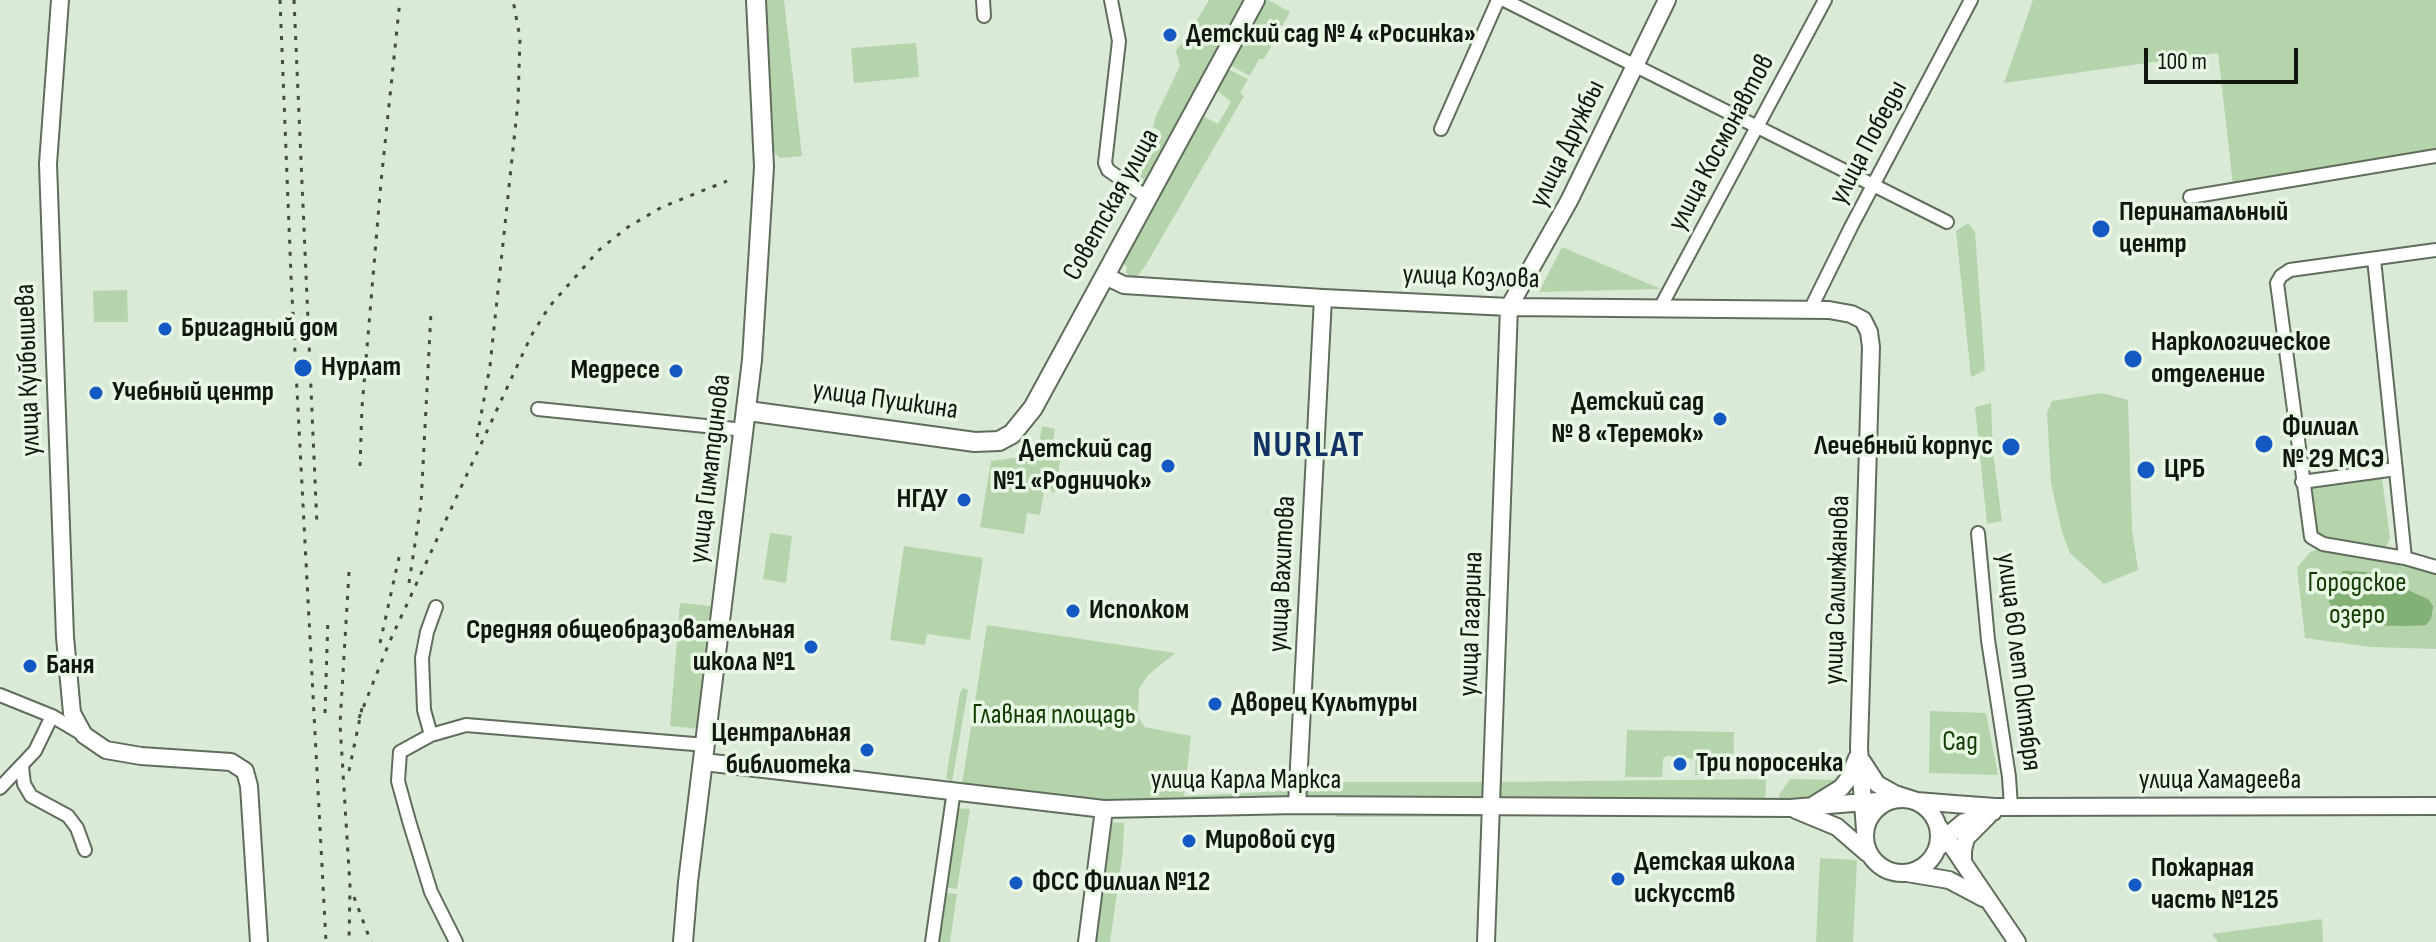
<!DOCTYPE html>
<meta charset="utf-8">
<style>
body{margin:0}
#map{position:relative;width:2436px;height:942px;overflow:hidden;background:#dbead7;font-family:"Sofia Sans Condensed",sans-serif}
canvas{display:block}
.scale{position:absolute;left:2144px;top:48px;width:154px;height:36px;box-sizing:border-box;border:4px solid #11160f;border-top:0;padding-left:10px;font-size:24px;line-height:28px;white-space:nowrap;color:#11160f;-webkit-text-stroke:6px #e8f8e4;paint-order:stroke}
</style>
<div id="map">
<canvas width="2436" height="942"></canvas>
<div class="scale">100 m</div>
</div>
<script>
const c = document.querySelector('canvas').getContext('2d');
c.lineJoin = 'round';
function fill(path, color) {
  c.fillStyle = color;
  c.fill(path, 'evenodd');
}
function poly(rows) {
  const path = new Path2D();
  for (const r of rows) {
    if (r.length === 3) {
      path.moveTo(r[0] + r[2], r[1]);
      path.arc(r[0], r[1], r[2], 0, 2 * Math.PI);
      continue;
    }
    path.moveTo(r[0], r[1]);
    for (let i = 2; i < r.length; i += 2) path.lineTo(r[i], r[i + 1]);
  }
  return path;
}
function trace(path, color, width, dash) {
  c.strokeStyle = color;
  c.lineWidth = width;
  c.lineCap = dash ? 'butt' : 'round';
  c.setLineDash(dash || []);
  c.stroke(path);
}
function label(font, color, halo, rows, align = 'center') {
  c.font = font + ' "Sofia Sans Condensed",sans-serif';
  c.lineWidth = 7;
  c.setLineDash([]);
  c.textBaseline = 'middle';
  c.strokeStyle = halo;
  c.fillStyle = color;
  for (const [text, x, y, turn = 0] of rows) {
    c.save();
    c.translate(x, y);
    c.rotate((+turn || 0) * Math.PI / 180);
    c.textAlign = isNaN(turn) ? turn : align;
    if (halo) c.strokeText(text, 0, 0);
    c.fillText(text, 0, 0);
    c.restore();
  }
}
fill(poly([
 [766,0,784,0,802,156,780,158,774,152],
 [1209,0,1253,0,1146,196,1134,187,1161,131,1153,127,1156,116,1180,66,1176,52,1178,47,1184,42],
 [1258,0,1268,0,1290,12,1264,59,1259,59,1250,76,1226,63],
 [2033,0,2436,0,2436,149,2233,185,2218,53,2004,83],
 [916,43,919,77,854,83,851,48],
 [1224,67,1248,79,1240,93,1244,96,1147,263,1136,279,1133,279,1126,273,1127,267,1119,260,1203,112,1205,117,1218,124,1231,102,1213,87],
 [1968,223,1975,232,1985,370,1971,377,1956,231],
 [1562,247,1661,289,1539,292],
 [127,290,128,322,94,322,93,291],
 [2102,393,2128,400,2132,529,2138,570,2104,584,2070,553,2062,532,2051,483,2047,413,2052,401],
 [1991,403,1993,453,2002,521,1987,524,1975,407],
 [1042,426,1055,429,1052,448,1062,450,1055,492,1044,490,1040,515,1027,513,1024,534,980,527,991,461,1037,455],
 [2353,477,2354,482,2382,478,2390,538,2386,547,2378,549,2324,540,2315,534,2306,484],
 [770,533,792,536,786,583,763,579],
 [904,546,983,558,970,640,927,634,925,645,890,640],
 [2323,548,2436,571,2436,649,2371,647,2305,638,2297,568,2310,552],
 [680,603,712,606,701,729,670,726],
 [987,625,1175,653,1147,676,1139,689,1138,716,1144,727,1191,736,1184,796,1283,791,1296,787,1295,803,1128,806,1127,799,1103,802,962,784],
 [963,688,968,690,952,782,946,778,960,693],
 [1930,711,1986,713,1998,775,1929,773],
 [1627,730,1734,732,1733,774,1695,775,1696,759,1667,756,1663,759,1662,777,1625,777],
 [1766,779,1765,803,1495,803,1496,782],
 [1790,779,1844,780,1819,798,1780,804,1779,795],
 [1308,782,1489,782,1488,804,1301,803,1302,784],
 [1335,807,1487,809,1486,817,1335,817],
 [955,808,970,809,957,889,943,887],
 [1106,822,1124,823,1123,851,1110,942,1092,942],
 [1820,858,1857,860,1853,942,1816,942],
 [943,892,957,894,950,942,935,942],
 [2322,919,2323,942,2218,942,2212,934]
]), '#b5d4ac');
fill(poly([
 [2343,571,2367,572,2428,599,2433,606,2431,619,2426,625,2408,626,2351,625,2333,610,2329,602,2328,593]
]), '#83b075');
const minor = poly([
 [983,0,984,16],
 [1111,0,1119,41,1105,163,1108,170,1148,198],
 [1504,0,1947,222],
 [1441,129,1498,0],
 [2190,197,2436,156],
 [2436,250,2290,270,2281,276,2277,283,2311,537,2323,544,2405,558,2436,567],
 [2374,259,2405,558],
 [1660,308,1825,0],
 [1810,310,1851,227,1971,0],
 [538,409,745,430],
 [2302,482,2396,469],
 [1978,533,1988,640,2009,777,2011,807],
 [0,695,52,716,84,735],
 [431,735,424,710,422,658,427,632,436,607],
 [22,767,24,784,31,796,68,816,77,828,85,850],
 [0,788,35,751,52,716],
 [456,942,431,892,409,821,398,781,400,752,431,735,466,725,706,745],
 [932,942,954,790]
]);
const tertiary = poly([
 [60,0,48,164,65,637,72,713,84,735,106,750,141,756,231,762,245,771,249,786,259,942],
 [1105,276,1124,285,1323,298,1509,307,1829,310,1851,314,1863,320,1869,332,1871,347,1859,748,1865,830],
 [1509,307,1569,201,1667,0],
 [1862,761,1877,784,1895,794,1917,801,1954,804,1995,807,2436,806],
 [704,762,1104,809,1297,805,1790,808,1891,800],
 [1902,836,37],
 [1815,804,1841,788,1849,778,1857,758],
 [1297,805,1323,298],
 [1796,810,1837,827,1867,853],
 [1939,827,2017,942],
 [1940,846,1946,837,1964,822,1993,812],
 [1963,863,1963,850,1966,838,1988,816],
 [1907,873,1949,880,1983,898],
 [1087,942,1104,809],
 [1486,942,1509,307]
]);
const secondary = poly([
 [748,411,975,442,999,441,1012,434,1033,408,1255,0],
 [683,942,688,882,752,360,764,167,756,0]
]);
trace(minor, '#606d5c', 16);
trace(tertiary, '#606d5c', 20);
trace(secondary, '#606d5c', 22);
trace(minor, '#fff', 12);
trace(tertiary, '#fff', 16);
trace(secondary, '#fff', 18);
trace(poly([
 [280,0,291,276,326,942],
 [294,0,317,526],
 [477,437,490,366,518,102,520,38,513,0],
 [360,466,362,407,381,182,400,0],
 [349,572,340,724,350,886,349,942],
 [409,583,421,504,431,312],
 [380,643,400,553],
 [325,713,328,617],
 [359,718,389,643,531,336,549,307,599,250,628,227,662,207,727,181],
 [349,771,362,708],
 [354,897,371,942]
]), '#444c42', 3, [4, 8]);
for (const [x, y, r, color] of [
 [1170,35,8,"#1458c3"],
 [2101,229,10,"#1458c3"],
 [165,329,8,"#1458c3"],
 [2133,359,10,"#1458c3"],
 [303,368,10,"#1458c3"],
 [676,371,8,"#1458c3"],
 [96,393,8,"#1458c3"],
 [1720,419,8,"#1458c3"],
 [2264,444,10,"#1458c3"],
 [2011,447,10,"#1458c3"],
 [1168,466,8,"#1458c3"],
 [2146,470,10,"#1458c3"],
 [964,500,8,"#1458c3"],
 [1073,611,8,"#1458c3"],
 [811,647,8,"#1458c3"],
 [30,666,8,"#1458c3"],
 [1215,704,8,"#1458c3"],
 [867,750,8,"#1458c3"],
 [1680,764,8,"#1458c3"],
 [1189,841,8,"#1458c3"],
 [1618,879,8,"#1458c3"],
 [1016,883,8,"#1458c3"],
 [2135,885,8,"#1458c3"]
]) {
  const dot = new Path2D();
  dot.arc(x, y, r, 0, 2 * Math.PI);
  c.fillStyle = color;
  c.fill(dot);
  trace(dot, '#e8f8e4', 3);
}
label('bold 28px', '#11160f', '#e8f8e4', [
 ["Детский сад № 4 «Росинка»",1186,35],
 ["Перинатальный",2119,213],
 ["центр",2119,245],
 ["Бригадный дом",181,329],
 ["Наркологическое",2151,343],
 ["отделение",2151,375],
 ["Нурлат",321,368],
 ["Медресе",660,371,"right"],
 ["Учебный центр",112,393],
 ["Детский сад",1704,403,"right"],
 ["№ 8 «Теремок»",1704,435,"right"],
 ["Филиал",2282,428],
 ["№ 29 МСЭ",2282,460],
 ["Лечебный корпус",1993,447,"right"],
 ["Детский сад",1152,450,"right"],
 ["№1 «Родничок»",1152,482,"right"],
 ["ЦРБ",2164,470],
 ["НГДУ",948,500,"right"],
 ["Исполком",1089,611],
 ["Средняя общеобразовательная",795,631,"right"],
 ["школа №1",795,663,"right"],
 ["Баня",46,666],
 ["Дворец Культуры",1231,704],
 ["Центральная",851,734,"right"],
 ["библиотека",851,766,"right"],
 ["Три поросенка",1696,764],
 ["Мировой суд",1205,841],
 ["Детская школа",1634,863],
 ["искусств",1634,895],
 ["Пожарная",2151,869],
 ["часть №125",2151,901],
 ["ФСС Филиал №12",1032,883]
], 'left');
label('28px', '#11160f', '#e8f8e4', [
 ["улица Космонавтов",1722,143,-62],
 ["улица Победы",1869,143,-62],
 ["улица Дружбы",1568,144,-64],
 ["Советская улица",1112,205,-61],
 ["улица Козлова",1471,278,2],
 ["улица Куйбышева",29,370,-92],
 ["улица Пушкина",885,401,8],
 ["улица Гиматдинова",711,469,-83],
 ["улица Вахитова",1283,574,-87],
 ["улица Салимжанова",1838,590,-88],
 ["улица Гагарина",1472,624,-88],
 ["улица 60 лет Октября",2018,662,83],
 ["улица Карла Маркса",1246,781],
 ["улица Хамадеева",2220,781]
]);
label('28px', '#103c00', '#e8f8e4', [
 ["Городское",2357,584],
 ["озеро",2357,616],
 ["Главная площадь",1054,716],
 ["Сад",1960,743]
]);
c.letterSpacing = '2px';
label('bold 36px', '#123266', '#e8f8e4', [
 ["NURLAT",1309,447]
]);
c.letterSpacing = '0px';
</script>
